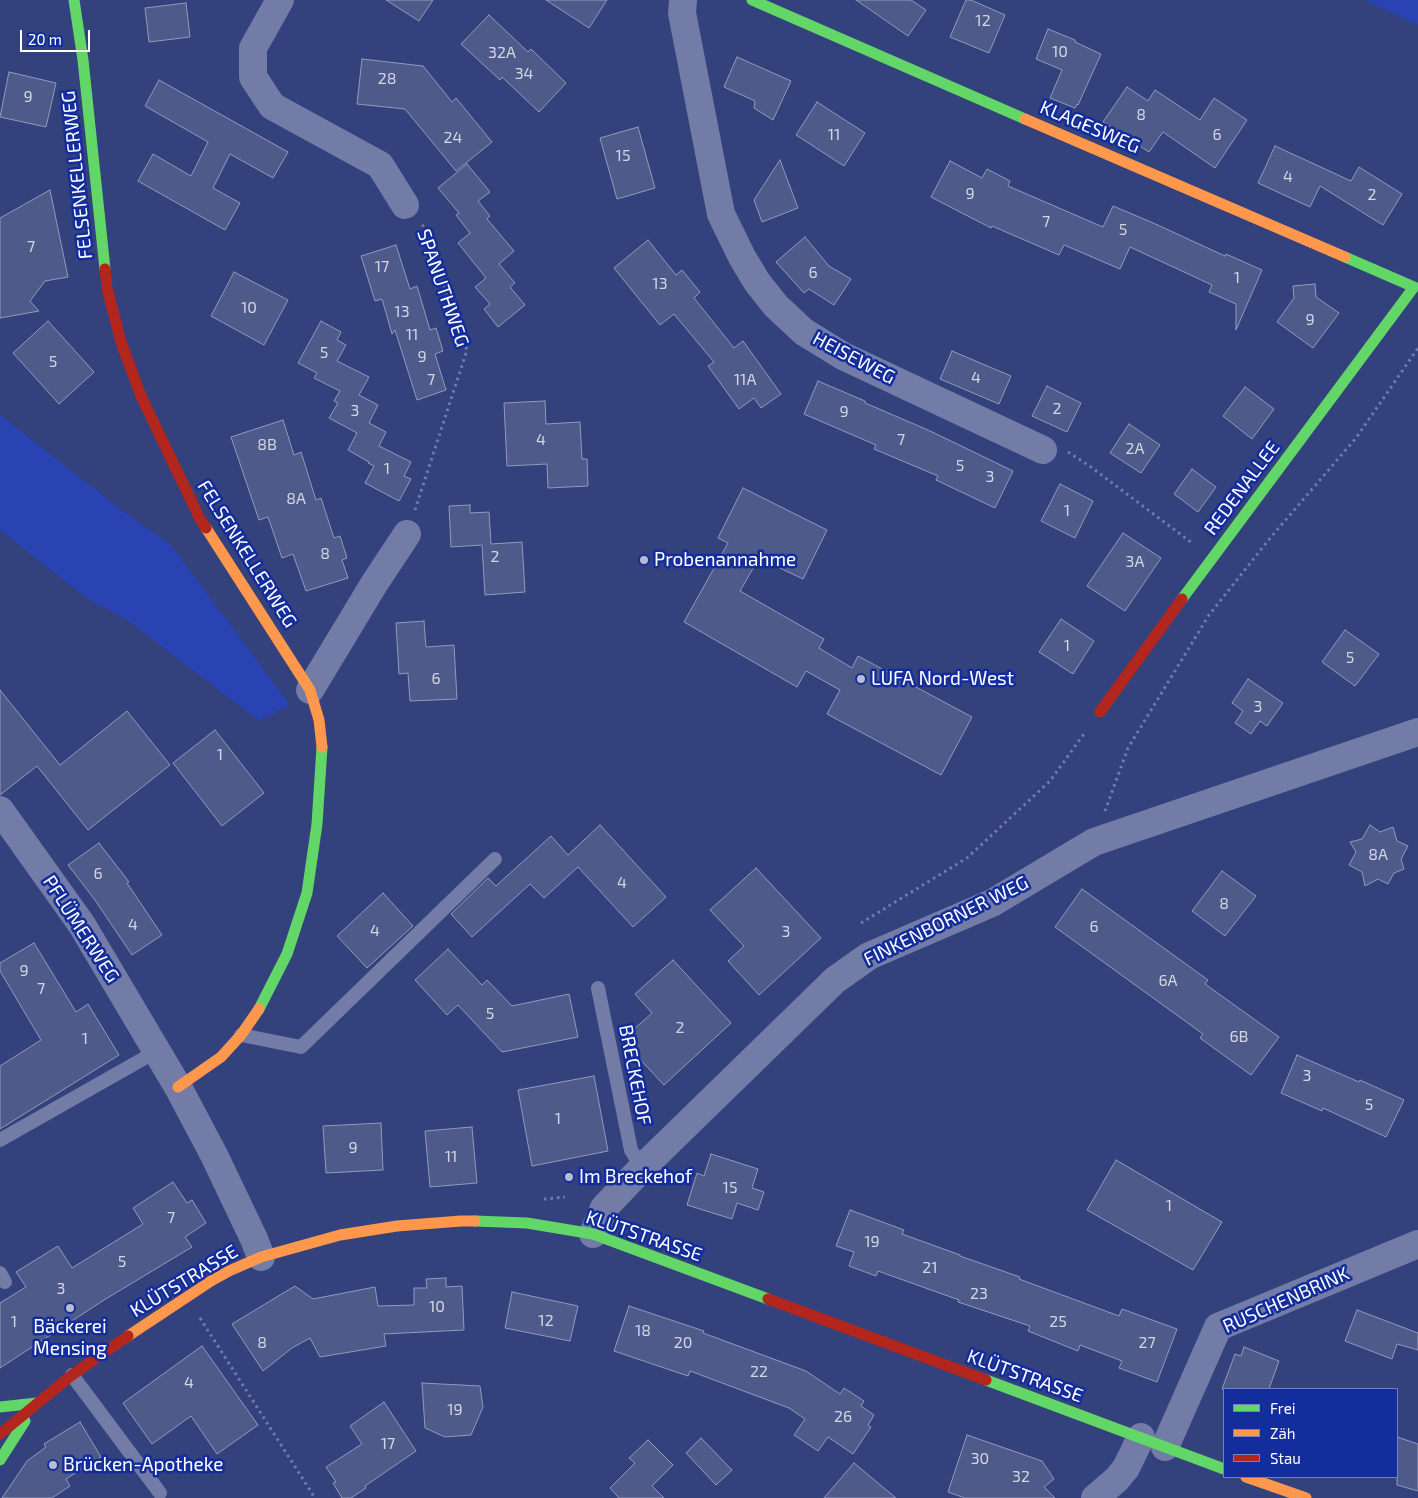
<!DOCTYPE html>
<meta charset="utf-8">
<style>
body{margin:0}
#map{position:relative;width:1418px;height:1498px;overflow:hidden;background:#33417d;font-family:"Exo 2",sans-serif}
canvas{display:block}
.legend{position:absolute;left:1223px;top:1388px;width:175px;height:90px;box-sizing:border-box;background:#142d9c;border:1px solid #7281c4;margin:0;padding:6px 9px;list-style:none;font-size:15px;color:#fff}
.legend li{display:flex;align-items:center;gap:10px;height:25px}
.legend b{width:25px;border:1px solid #7281c4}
.scale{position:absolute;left:20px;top:30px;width:70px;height:22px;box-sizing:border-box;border:2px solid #fff;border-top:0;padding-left:6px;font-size:15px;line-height:18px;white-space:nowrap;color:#fff;-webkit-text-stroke:4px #142d9c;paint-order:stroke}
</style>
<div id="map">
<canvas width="1418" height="1498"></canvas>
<ul class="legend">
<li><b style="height:6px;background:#63d668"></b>Frei</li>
<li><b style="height:6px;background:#ff974d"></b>Zäh</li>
<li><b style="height:6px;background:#b3261e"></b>Stau</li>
</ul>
<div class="scale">20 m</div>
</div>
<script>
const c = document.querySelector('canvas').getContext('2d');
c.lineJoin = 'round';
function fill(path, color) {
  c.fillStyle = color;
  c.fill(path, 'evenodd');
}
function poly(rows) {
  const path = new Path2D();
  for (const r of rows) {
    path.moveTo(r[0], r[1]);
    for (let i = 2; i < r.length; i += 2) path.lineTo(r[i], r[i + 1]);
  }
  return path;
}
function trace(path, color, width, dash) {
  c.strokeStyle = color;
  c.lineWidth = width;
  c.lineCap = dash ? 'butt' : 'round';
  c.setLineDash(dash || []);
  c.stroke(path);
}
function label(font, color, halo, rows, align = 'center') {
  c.font = font + ' "Exo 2",sans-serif';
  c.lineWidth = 5;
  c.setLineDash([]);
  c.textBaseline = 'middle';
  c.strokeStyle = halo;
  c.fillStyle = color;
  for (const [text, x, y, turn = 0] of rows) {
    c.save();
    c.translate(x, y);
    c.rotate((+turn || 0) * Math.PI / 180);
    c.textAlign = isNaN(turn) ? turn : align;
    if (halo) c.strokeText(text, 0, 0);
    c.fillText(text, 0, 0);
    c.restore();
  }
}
fill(poly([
 [1365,0,1418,0,1418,25],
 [0,415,127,514,171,545,290,705,259,721,130,622,88,599,0,530]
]), '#2944b2');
const building = poly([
 [386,0,433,0,419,21,386,0],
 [546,0,607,0,589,28,546,0],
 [856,0,911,0,926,10,908,36,856,0],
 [966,0,971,0,1005,15,989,53,950,37,966,0],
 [186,3,190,37,149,42,145,8,186,3],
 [489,15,528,52,531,49,566,83,539,112,502,77,500,80,461,44,489,15],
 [1048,29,1075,40,1075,42,1101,54,1078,105,1077,104,1075,108,1050,98,1062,70,1036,59,1048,29],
 [737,57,791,81,773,120,754,108,755,101,724,87,737,57],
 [362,59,423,66,452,102,456,98,492,142,456,171,405,109,357,104,362,59],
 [9,72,56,83,46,127,0,117,9,72],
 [159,80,288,152,273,178,230,154,213,188,240,203,225,230,138,181,153,154,191,176,208,142,145,106,159,80],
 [1127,87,1148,101,1155,90,1200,120,1214,98,1247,120,1215,168,1163,132,1149,152,1103,122,1127,87],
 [817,102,865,133,844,166,796,135,817,102],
 [638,127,655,188,617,199,600,138,638,127],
 [1275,146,1351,181,1359,167,1402,194,1383,225,1320,186,1310,207,1258,183,1275,146],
 [780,160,798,208,762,222,754,200,780,160],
 [950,161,982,178,987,169,1010,181,1008,186,1103,227,1113,206,1151,222,1225,256,1226,254,1262,270,1236,330,1236,304,1209,292,1212,285,1130,247,1120,269,1064,245,1059,255,992,226,991,228,931,197,950,161],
 [467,164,490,192,478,201,490,216,487,219,514,251,499,264,515,283,510,287,525,305,498,327,484,309,490,304,475,287,486,278,458,243,470,233,456,215,459,213,438,188,467,164],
 [50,190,68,277,45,281,30,301,39,311,0,318,0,218,50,190],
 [805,237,829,266,851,279,834,305,809,289,804,293,776,262,805,237],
 [648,240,676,275,682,270,700,292,694,298,734,348,743,341,781,394,761,408,754,398,739,409,708,366,714,362,674,314,660,325,614,268,648,240],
 [396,245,410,289,417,286,430,330,436,328,443,351,435,354,446,390,417,400,395,330,392,334,382,299,375,301,361,256,396,245],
 [234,272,288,300,264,345,211,316,234,272],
 [1315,284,1316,297,1339,313,1313,348,1277,322,1294,298,1293,286,1315,284],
 [48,321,94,372,59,404,13,353,48,321],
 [321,321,341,332,337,340,346,345,337,361,369,377,359,395,378,405,369,423,386,432,379,446,411,462,404,476,411,479,399,501,365,483,374,466,368,463,369,462,348,450,357,433,329,418,338,403,334,401,340,391,314,378,317,373,298,363,321,321],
 [952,351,1011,376,999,404,940,379,952,351],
 [818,381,865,401,865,403,928,430,1013,471,995,508,936,480,938,476,874,449,876,445,804,414,818,381],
 [1047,386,1081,403,1067,432,1032,416,1047,386],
 [1245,387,1274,409,1252,439,1223,416,1245,387],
 [545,401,546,424,580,422,582,459,587,459,588,486,548,488,547,464,507,466,504,403,545,401],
 [283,420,294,455,301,452,316,500,321,498,334,538,340,536,347,558,342,560,348,578,306,591,293,554,282,558,268,517,259,520,231,437,283,420],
 [1129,424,1160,445,1141,473,1110,453,1129,424],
 [1192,469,1216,487,1198,512,1174,494,1192,469],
 [1060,484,1093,501,1075,538,1041,521,1060,484],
 [743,488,827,530,803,579,759,558,740,591,824,639,819,648,852,668,858,656,972,717,941,775,827,714,840,690,806,671,797,687,684,622,728,543,718,538,743,488],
 [470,505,470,513,489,512,491,544,522,542,525,592,485,595,482,545,451,547,449,506,470,505],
 [1123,533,1161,558,1125,611,1087,586,1123,533],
 [1061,619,1094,641,1073,674,1039,652,1061,619],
 [424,621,426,647,454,645,457,699,410,701,408,673,399,674,396,623,424,621],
 [1345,630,1379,654,1355,686,1322,662,1345,630],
 [1248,679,1283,703,1267,726,1260,721,1251,734,1235,723,1243,711,1232,703,1248,679],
 [0,690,60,765,127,711,170,765,88,830,37,766,0,795,0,690],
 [215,730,264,793,222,826,173,763,215,730],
 [600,825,666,897,633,927,578,867,544,898,530,884,472,937,451,914,488,878,496,886,551,836,568,855,600,825],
 [1370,825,1380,832,1393,827,1397,841,1408,846,1401,859,1404,869,1394,873,1388,884,1378,879,1365,886,1362,872,1349,865,1356,852,1350,842,1362,839,1370,825],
 [99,843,129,882,127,883,162,935,132,955,95,900,68,865,99,843],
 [756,868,821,938,759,995,728,961,744,946,710,910,756,868],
 [1222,871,1256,896,1225,936,1192,911,1222,871],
 [1082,889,1208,980,1205,984,1279,1037,1251,1075,1200,1038,1203,1034,1055,927,1082,889],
 [383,893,413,926,367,968,337,936,383,893],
 [34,943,76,1012,88,1004,119,1055,0,1129,0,1066,41,1040,0,971,0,963,34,943],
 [448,949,482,985,487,980,512,1006,569,994,578,1037,502,1052,458,1005,447,1015,415,980,448,949],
 [673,960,731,1023,664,1085,622,1040,652,1013,635,994,673,960],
 [1297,1055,1359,1082,1360,1080,1404,1100,1386,1137,1323,1108,1322,1111,1281,1093,1297,1055],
 [594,1076,608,1151,532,1166,518,1090,594,1076],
 [381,1123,383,1170,326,1173,323,1126,381,1123],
 [472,1127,477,1183,430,1187,425,1131,472,1127],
 [711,1154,758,1169,752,1188,764,1192,758,1210,737,1203,732,1219,687,1205,697,1173,704,1176,711,1154],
 [1116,1160,1222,1222,1193,1270,1087,1210,1116,1160],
 [173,1182,187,1203,192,1200,206,1223,185,1237,192,1247,104,1300,0,1368,0,1303,26,1287,16,1272,58,1246,72,1268,143,1224,133,1208,173,1182],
 [850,1210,904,1230,902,1234,960,1255,960,1256,1020,1277,1019,1279,1119,1316,1122,1309,1177,1329,1157,1382,1119,1368,1122,1361,1080,1345,1078,1351,1028,1331,1030,1326,958,1302,959,1300,878,1271,876,1276,849,1266,854,1252,836,1246,850,1210],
 [446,1278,446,1287,462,1286,464,1330,384,1334,386,1346,320,1357,310,1338,292,1348,263,1371,232,1324,295,1286,313,1299,375,1287,378,1306,414,1305,414,1288,427,1288,426,1279,446,1278],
 [512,1292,578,1306,570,1341,505,1328,512,1292],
 [629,1306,704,1331,703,1333,806,1371,840,1394,844,1388,864,1401,861,1406,874,1415,868,1425,871,1427,853,1454,828,1437,818,1451,794,1435,805,1419,789,1408,690,1371,688,1376,614,1351,629,1306],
 [1357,1310,1418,1333,1418,1350,1397,1344,1392,1359,1345,1341,1357,1310],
 [202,1346,258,1425,217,1454,191,1416,152,1444,123,1403,202,1346],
 [1244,1347,1279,1361,1269,1389,1222,1389,1235,1354,1241,1356,1244,1347],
 [422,1383,480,1386,483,1407,471,1435,445,1437,425,1428,422,1383],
 [384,1402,416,1451,365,1486,366,1488,351,1498,342,1498,333,1483,336,1482,326,1467,362,1444,350,1426,384,1402],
 [80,1422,101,1457,66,1479,70,1486,52,1498,2,1498,27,1461,46,1447,44,1444,80,1422],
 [967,1435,1042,1461,1054,1479,1044,1487,1055,1498,965,1498,948,1492,967,1435],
 [1397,1437,1418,1444,1418,1491,1397,1485,1397,1437],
 [701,1438,732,1470,716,1485,686,1453,701,1438],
 [648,1440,673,1465,652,1486,664,1498,619,1498,610,1488,635,1463,629,1458,648,1440],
 [854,1463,896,1498,824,1498,854,1463]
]);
fill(building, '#4e5a8a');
trace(building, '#929abc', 1);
trace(poly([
 [1068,452,1091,467,1192,543],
 [415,510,467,350,422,223],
 [1105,811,1128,748,1209,615,1271,537,1356,438,1418,348],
 [861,923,967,858,1050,781,1086,731],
 [544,1199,565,1197],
 [200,1318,315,1498]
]), '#737ca7', 3, [2.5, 4]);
trace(poly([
 [598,988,631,1150,642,1168],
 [241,1035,301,1047,495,859],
 [0,1140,157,1051],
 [0,1273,5,1282],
 [72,1375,160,1493]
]), '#737ca7', 14);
trace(poly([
 [280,0,253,48,253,77,272,106,380,165,405,205],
 [683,0,682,13,721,214,742,257,757,282,776,306,804,332,843,356,1043,450],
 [310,690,374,584,407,534],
 [0,810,82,925,178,1087,214,1155,254,1239,261,1257],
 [593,1234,604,1208,642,1168,835,980,869,956,992,903,1094,842,1418,732],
 [1165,1447,1218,1327,1418,1244],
 [1095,1498,1117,1479,1126,1468,1141,1437]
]), '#737ca7', 28);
trace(poly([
 [74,0,83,60,105,269],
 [752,0,1025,119],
 [1182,599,1414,287,1345,257],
 [259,1009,287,954,307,893,317,824,322,747],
 [475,1221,527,1223,593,1234,768,1299],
 [986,1380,1224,1469],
 [0,1407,37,1403],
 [0,1460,25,1421]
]), '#63d668', 11);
trace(poly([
 [1025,119,1345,257],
 [206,528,310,690,319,720,322,747],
 [178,1087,221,1057,241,1035,259,1009],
 [128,1336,211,1281,229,1271,261,1257,340,1235,397,1226,461,1221,475,1221],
 [1246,1477,1306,1498]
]), '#ff974d', 11);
trace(poly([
 [105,269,107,288,121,342,141,396,200,519,206,528],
 [1100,712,1182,599],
 [768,1299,986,1380],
 [0,1434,72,1375,128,1336]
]), '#b3261e', 11);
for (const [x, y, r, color] of [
 [644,560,5,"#b8bcd2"],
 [861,679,5,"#b8bcd2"],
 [569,1177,5,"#b8bcd2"],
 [70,1308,5,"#b8bcd2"],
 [53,1465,5,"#b8bcd2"]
]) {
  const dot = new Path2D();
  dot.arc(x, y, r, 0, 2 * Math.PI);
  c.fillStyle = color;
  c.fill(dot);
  trace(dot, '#142d9c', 2);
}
label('16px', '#d3d6e2', null, [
 ["12",983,21],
 ["10",1060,52],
 ["32A",502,53],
 ["34",524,74],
 ["28",387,79],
 ["9",28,97],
 ["8",1141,115],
 ["11",834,135],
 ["6",1217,135],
 ["24",453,138],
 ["15",623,156],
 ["4",1288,177],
 ["9",970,194],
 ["2",1372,195],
 ["7",1046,222],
 ["5",1123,230],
 ["7",31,247],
 ["17",382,267],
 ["6",813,273],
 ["1",1237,278],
 ["13",660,284],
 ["10",249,308],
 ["13",402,312],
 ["9",1310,320],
 ["11",412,335],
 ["5",324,353],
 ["9",422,357],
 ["5",53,362],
 ["4",976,378],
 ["7",431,380],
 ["11A",745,380],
 ["2",1057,409],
 ["3",355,411],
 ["9",844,412],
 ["4",541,440],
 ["7",901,440],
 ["8B",267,445],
 ["2A",1135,449],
 ["5",960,466],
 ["1",387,469],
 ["3",990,477],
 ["8A",296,499],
 ["1",1067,511],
 ["8",325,554],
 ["2",495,557],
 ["3A",1135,562],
 ["1",1067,646],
 ["5",1350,658],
 ["6",436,679],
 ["3",1258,707],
 ["1",220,755],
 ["8A",1378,855],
 ["6",98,874],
 ["4",622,883],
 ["8",1224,904],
 ["4",133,925],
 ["6",1094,927],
 ["4",375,931],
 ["3",786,932],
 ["9",24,971],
 ["6A",1168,981],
 ["7",41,989],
 ["5",490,1014],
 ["2",680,1028],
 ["6B",1239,1037],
 ["1",85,1039],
 ["3",1307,1076],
 ["5",1369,1105],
 ["1",558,1119],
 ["9",353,1148],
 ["11",451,1157],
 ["15",730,1188],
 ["1",1169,1206],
 ["7",171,1218],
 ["19",872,1242],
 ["5",122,1262],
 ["21",930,1268],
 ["3",61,1289],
 ["23",979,1294],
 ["10",437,1307],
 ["12",546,1321],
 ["1",14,1322],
 ["25",1058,1322],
 ["18",643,1331],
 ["8",262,1343],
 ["20",683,1343],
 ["27",1147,1343],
 ["22",759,1372],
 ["4",189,1383],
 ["19",455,1410],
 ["26",843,1417],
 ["17",388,1444],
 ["30",980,1459],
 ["32",1021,1477]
]);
label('19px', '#fff', '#142d9c', [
 ["KLAGESWEG",1090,127,23],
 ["FELSENKELLERWEG",77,175,-96],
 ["SPANUTHWEG",443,288,71],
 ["HEISEWEG",854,358,28],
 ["REDENALLEE",1242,488,-53],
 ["FELSENKELLERWEG",247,554,58],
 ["FINKENBORNER WEG",946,921,-26],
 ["PFLÜMERWEG",81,929,57],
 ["BRECKEHOF",635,1075,79],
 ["KLÜTSTRASSE",644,1236,19],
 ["KLÜTSTRASSE",184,1281,-31],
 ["RUSCHENBRINK",1286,1300,-24],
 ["KLÜTSTRASSE",1025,1376,20]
]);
label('19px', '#fff', '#142d9c', [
 ["Probenannahme",654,560],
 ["LUFA Nord-West",871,679],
 ["Im Breckehof",579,1177],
 ["Bäckerei",70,1327,"center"],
 ["Mensing",70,1349,"center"],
 ["Brücken-Apotheke",63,1465]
], 'left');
</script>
